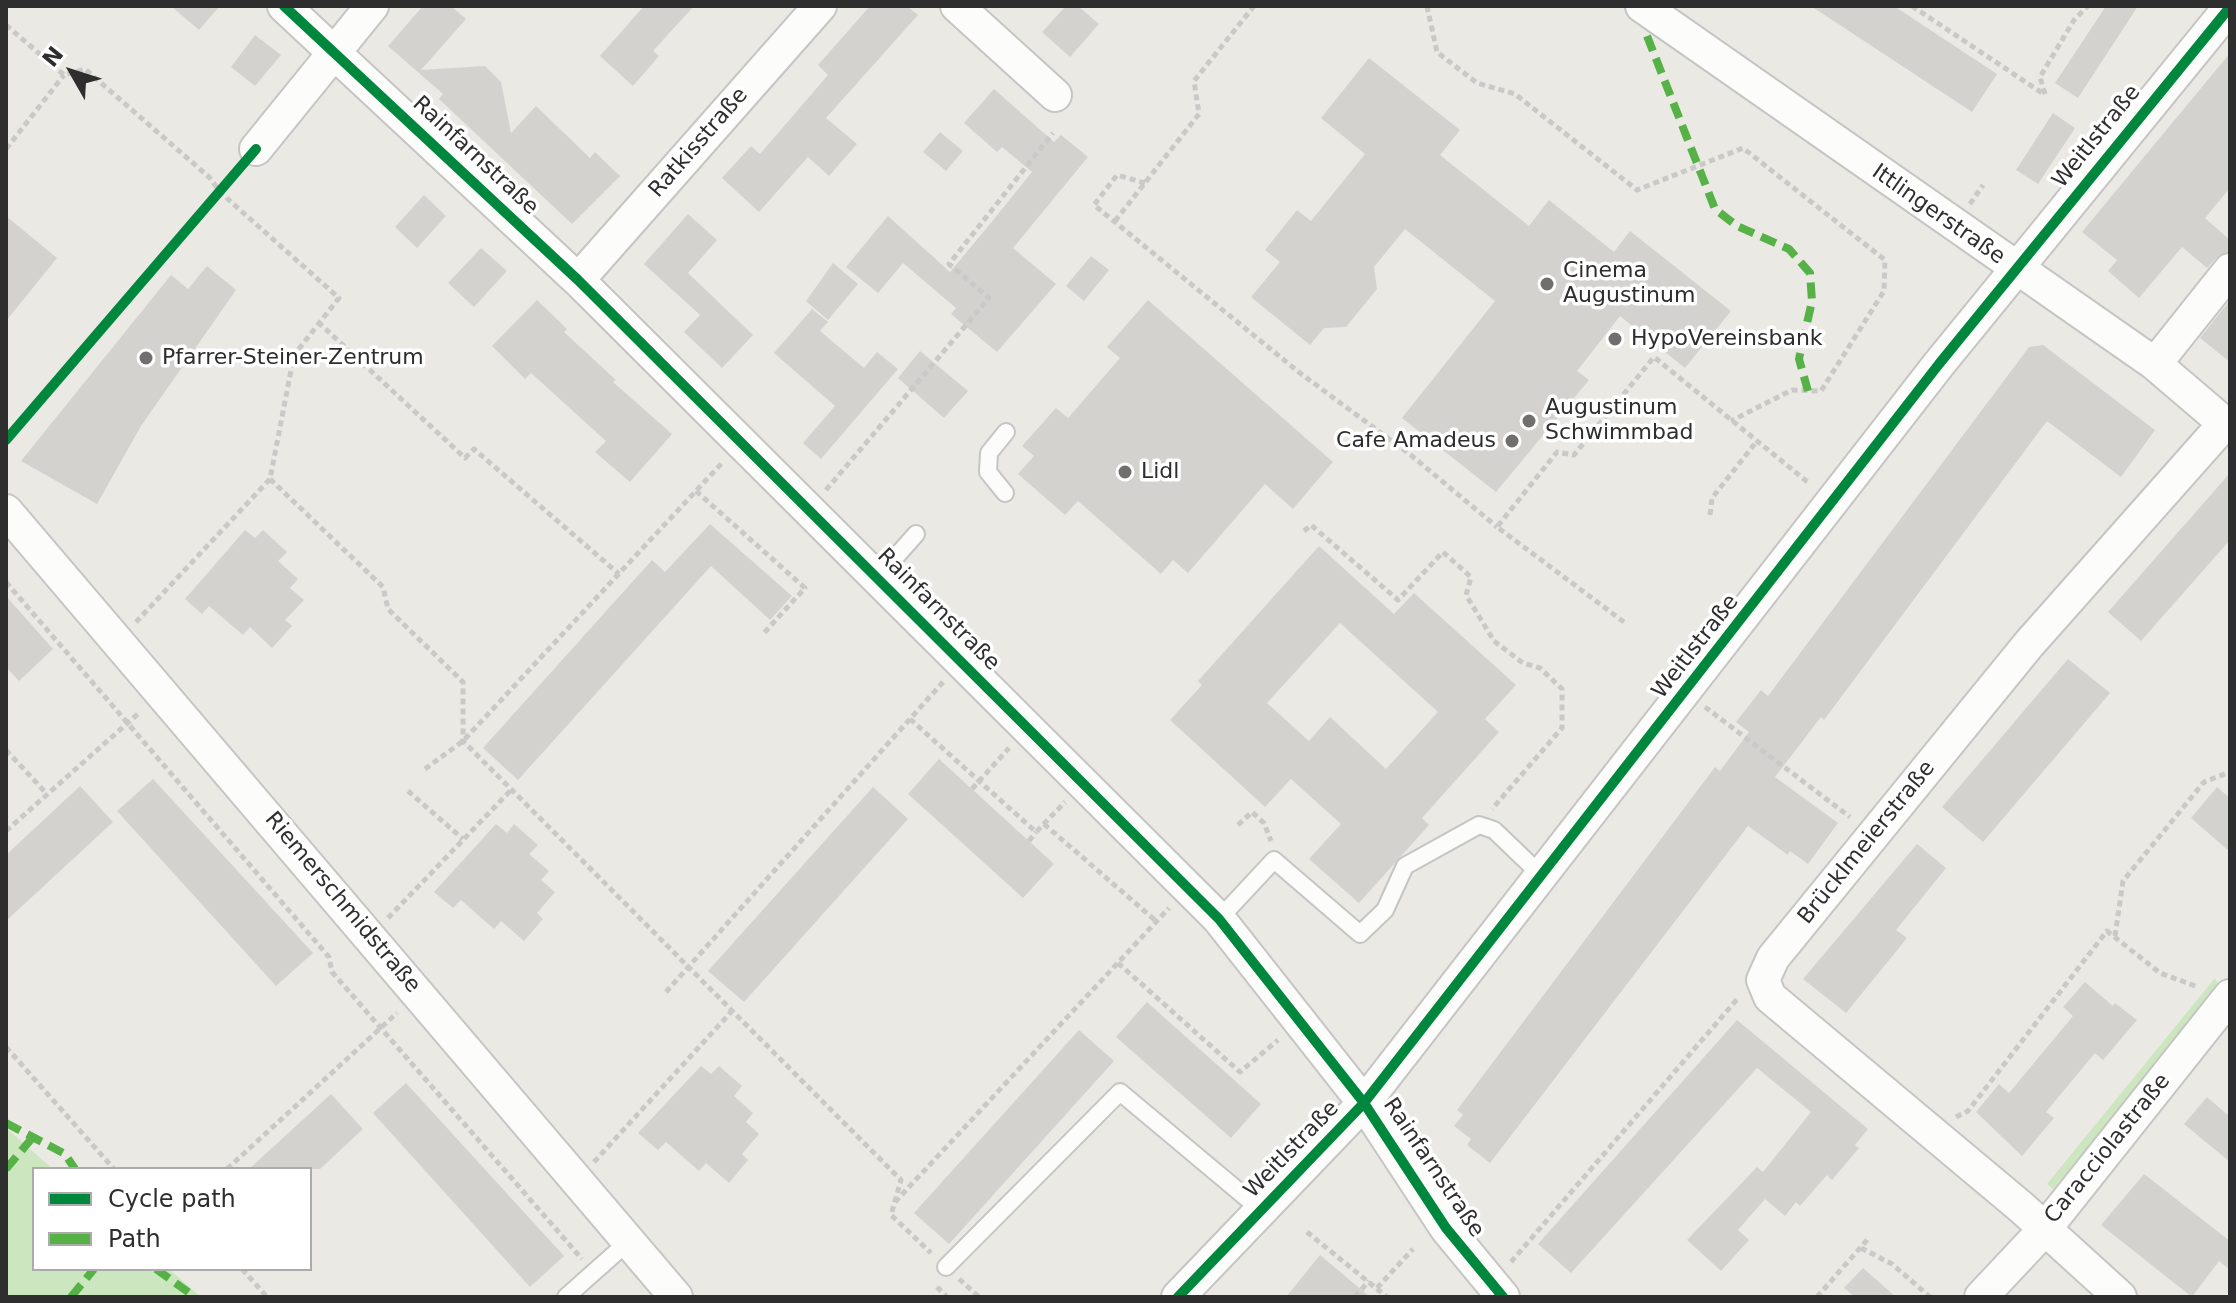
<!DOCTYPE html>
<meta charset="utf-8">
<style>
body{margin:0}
#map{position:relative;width:2236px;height:1303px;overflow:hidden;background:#ebe9e4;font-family:"DejaVu Sans",sans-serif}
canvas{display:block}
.frame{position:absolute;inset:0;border:8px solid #2e2e2e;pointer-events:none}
.legend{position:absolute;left:32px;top:1167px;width:280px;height:104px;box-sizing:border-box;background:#fff;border:2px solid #ababab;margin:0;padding:10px 14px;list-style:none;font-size:24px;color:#2e2e2e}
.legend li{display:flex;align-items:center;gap:16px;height:40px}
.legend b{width:40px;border:2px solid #ababab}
.north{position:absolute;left:32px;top:32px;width:80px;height:80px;-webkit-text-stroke:6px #fff;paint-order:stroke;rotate:309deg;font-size:22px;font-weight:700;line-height:32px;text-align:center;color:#2e2e2e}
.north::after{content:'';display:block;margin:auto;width:28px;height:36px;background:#2e2e2e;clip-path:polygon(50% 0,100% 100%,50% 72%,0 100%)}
</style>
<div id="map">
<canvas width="2236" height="1303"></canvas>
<div class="frame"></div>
<ul class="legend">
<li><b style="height:10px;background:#00873e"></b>Cycle path</li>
<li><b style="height:10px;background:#56b246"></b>Path</li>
</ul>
<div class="north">N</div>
</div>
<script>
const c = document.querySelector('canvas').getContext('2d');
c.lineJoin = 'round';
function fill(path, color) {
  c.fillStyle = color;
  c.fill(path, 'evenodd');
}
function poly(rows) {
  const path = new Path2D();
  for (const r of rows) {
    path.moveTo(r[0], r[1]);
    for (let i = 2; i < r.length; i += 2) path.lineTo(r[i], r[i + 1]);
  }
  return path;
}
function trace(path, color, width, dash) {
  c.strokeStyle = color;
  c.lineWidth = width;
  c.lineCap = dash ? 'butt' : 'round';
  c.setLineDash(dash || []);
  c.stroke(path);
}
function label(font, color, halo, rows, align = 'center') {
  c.font = font + ' "DejaVu Sans",sans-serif';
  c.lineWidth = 7;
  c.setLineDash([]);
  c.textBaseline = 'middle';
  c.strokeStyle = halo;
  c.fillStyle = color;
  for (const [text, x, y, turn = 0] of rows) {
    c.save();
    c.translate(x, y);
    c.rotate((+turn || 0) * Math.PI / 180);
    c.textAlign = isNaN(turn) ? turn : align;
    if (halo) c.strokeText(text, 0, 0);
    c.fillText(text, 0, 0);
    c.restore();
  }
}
fill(poly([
 [2215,978,2219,987,2053,1189,2047,1184],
 [6,1128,53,1169,34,1169,34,1269,169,1269,201,1297,6,1297]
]), '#cce6bf');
fill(poly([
 [171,6,220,6,199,30],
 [423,6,451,6,466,19,421,70,485,66,501,82,511,133,536,106,590,158,595,152,620,176,572,224,439,99,443,94,388,46],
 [644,6,694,6,653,51,659,56,633,86,600,56],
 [870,6,907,6,918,15,826,118,857,144,829,176,808,157,759,212,722,178,751,146,760,154,828,75,818,65],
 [1066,6,1078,6,1099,24,1070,57,1042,32],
 [1811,6,1894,6,1997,74,1972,112],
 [2106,6,2138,6,2078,98,2055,83],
 [255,35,281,55,255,86,231,67],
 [2230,53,2230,188,2205,218,2230,240,2230,251,2216,258,2207,268,2182,247,2139,298,2108,271,2117,260,2082,232],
 [1369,58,1460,130,1440,155,1529,226,1549,200,1614,252,1630,231,1731,311,1685,368,1620,316,1577,371,1589,380,1496,492,1402,418,1495,301,1405,229,1374,267,1377,289,1346,327,1324,328,1310,345,1251,297,1280,262,1265,250,1297,210,1311,221,1365,154,1321,118],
 [994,89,1054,142,1061,135,1088,157,1013,248,1056,284,997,352,951,314,956,308,903,263,878,293,846,267,888,216,950,272,990,224,1032,172,1002,147,997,152,964,123],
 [2053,113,2075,128,2038,184,2016,170],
 [940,132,963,151,946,171,923,152],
 [424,195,446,216,417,248,395,227],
 [688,214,717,240,688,273,753,335,722,368,684,332,700,315,644,264],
 [6,216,57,258,6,321],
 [481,248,507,271,474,307,448,283],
 [1091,256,1109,270,1084,301,1066,286],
 [833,263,858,284,828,320,806,301],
 [207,266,236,290,141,426,97,504,21,461,171,275,188,289],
 [537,300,567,329,564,332,616,380,613,382,672,434,630,482,595,452,606,441,531,373,525,379,492,346],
 [1148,300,1333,462,1293,509,1265,484,1188,573,1173,560,1161,574,1078,501,1065,515,1018,474,1034,456,1022,446,1056,408,1068,418,1120,358,1107,347],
 [2230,300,2230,362,2200,338],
 [812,309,828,322,820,331,864,368,877,352,898,369,821,459,803,443,835,406,774,353],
 [2043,345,2155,430,2121,477,2047,421,1824,720,1821,717,1775,777,1838,823,1808,864,1790,851,1788,855,1748,826,1490,1163,1467,1145,1471,1139,1454,1126,1463,1115,1457,1110,1715,767,1720,771,1749,732,1736,722,1761,690,1768,696,2029,347],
 [920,351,968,391,944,418,898,378],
 [2230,473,2230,540,2141,641,2108,612],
 [710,524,792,596,770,620,711,566,518,780,483,748,652,560,665,572],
 [245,530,255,538,263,530,287,552,278,561,298,579,290,588,304,600,285,620,292,626,272,648,250,627,243,635,209,606,202,614,185,599],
 [1319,546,1394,614,1414,593,1516,685,1485,719,1499,732,1422,818,1429,825,1359,903,1309,859,1341,824,1291,779,1265,807,1170,720,1202,685,1198,681],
 [1340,623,1438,712,1386,769,1330,717,1309,741,1267,703],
 [6,596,53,649,19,681,6,667],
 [2068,659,2110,693,1983,842,1942,807],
 [939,759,1054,864,1023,898,908,794],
 [153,779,313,953,276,986,117,811],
 [80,786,113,822,6,921,6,855],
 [873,787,908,819,744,1002,708,971],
 [2217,787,2230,798,2230,852,2191,818],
 [496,824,507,833,514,824,538,845,529,854,549,871,541,880,555,892,537,913,543,919,524,941,501,921,494,929,461,900,453,908,434,892],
 [1917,844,1946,868,1896,930,1907,938,1846,1013,1803,979],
 [2085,982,2113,1006,2115,1003,2137,1020,2103,1060,2095,1053,2046,1112,2054,1118,2022,1156,1976,1112,1999,1084,2009,1093,2073,1016,2063,1007],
 [1147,1002,1261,1104,1231,1138,1116,1037],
 [1737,1020,1868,1129,1855,1145,1859,1148,1832,1180,1827,1175,1800,1206,1796,1202,1785,1216,1765,1199,1738,1230,1749,1240,1721,1271,1687,1240,1757,1167,1763,1172,1811,1112,1757,1068,1571,1273,1538,1244],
 [1079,1030,1114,1061,949,1244,914,1213],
 [701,1066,711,1074,719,1066,742,1086,734,1096,753,1113,746,1122,759,1134,742,1154,748,1160,729,1183,706,1163,699,1171,666,1142,658,1150,638,1133],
 [406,1083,564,1256,530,1287,373,1113],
 [331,1094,363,1129,320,1169,249,1169],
 [2207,1097,2230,1117,2230,1162,2184,1124],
 [2144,1174,2230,1241,2230,1270,2219,1261,2192,1297,2101,1225],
 [1320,1255,1370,1297,1286,1297],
 [1863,1268,1896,1297,1855,1297,1844,1288]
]), '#d4d2cf');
const lane = poly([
 [1005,493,988,472,989,453,1006,432],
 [877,578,916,534],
 [1219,919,1274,860,1360,934,1385,910,1405,866,1479,825,1494,830,1542,876],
 [946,1267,1120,1092,1261,1210],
 [566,1297,629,1241]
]);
const street = poly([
 [284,6,578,280,1219,919,1364,1103,1446,1228,1503,1297],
 [957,6,1055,95],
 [1642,6,2155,364,2230,428],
 [256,149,372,6],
 [578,280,820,6],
 [2155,364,2230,270],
 [6,511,676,1297],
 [1178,1297,1364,1103,1939,364,2230,7],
 [1981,1297,2044,1230,2230,996],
 [2120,1297,2021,1207,1770,997,1763,980,1773,958,2029,644,2225,423]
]);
trace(lane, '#c5c5c4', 20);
trace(street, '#c5c5c4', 36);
trace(poly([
 [1427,6,1437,52,1477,83,1515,94,1637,190,1743,148,1885,260,1884,291,1821,391,1792,390,1731,421],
 [1912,6,2045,95],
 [6,25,64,75,85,69,209,177,221,193,339,298,294,355,270,479,136,622],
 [2045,94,2040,77,2074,20,2088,6],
 [6,149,64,75],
 [1145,183,1117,175,1094,205,1300,373,1412,456,1497,527],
 [1970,204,1983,185],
 [1115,221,1199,114,1194,81,1254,6],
 [318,322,465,458,474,449,619,574],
 [270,479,383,587,388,609,463,682,463,741,901,1180,891,1215,931,1253],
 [826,490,989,298,949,264,1053,133],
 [696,491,805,588,763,634],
 [1710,515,1712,498,1757,441],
 [1304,531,1311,525,1398,600,1443,552,1471,577,1466,595,1494,641,1523,663,1540,668,1562,689,1562,728,1492,809],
 [6,582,329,957,332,972,582,1259],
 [1624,622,1497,527,1557,452,1574,455,1654,357,1810,484],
 [1705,707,1850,817],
 [910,719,1036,832,1065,802],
 [6,750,47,794],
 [425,769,463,741,722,463],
 [972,789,1009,748],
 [408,791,463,839],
 [1044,824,1156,921],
 [1238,825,1252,812,1264,823,1271,841],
 [6,831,140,712],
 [1029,841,1036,832],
 [388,918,511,790],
 [2115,936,2123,881,2204,782,2230,772],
 [1118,963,1240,1072,1278,1040],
 [666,992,943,682],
 [6,1047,114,1169],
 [1956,1117,1968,1111,2107,931,2160,973,2198,987],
 [594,1162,732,1011],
 [227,1169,397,1013],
 [895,1202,1169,908],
 [1307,1232,1387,1297],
 [1861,1248,1892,1264,1930,1297],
 [1511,1262,1739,997],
 [242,1269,267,1297],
 [959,1279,979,1297],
 [937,1287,947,1297],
 [1377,1288,1413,1249],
 [1355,1297,1369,1281],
 [1817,1297,1868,1239]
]), '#c9c9c8', 5, [6, 4]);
trace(lane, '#fcfcfb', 16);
trace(street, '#fcfcfb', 32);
trace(poly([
 [1647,36,1715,209,1737,226,1789,249,1810,273,1812,301,1799,359,1808,391],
 [6,1123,65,1154,75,1169],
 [6,1169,33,1137],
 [156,1269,195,1297],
 [71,1297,94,1269]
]), '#56b246', 8, [16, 8]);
trace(poly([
 [284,6,578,280,1219,919,1364,1103,1446,1228,1503,1297],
 [6,440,256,149],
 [1178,1297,1364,1103,1939,364,2230,7]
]), '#00873e', 10);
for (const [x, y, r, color] of [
 [1547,284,8,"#706f6e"],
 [1615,339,8,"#706f6e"],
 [146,358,8,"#706f6e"],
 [1529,421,8,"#706f6e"],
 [1512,441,8,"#706f6e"],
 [1125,472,8,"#706f6e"]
]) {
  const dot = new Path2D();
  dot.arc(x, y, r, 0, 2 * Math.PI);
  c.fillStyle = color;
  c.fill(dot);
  trace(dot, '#fff', 3);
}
label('22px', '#2e2e2e', '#fff', [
 ["Weitlstraße",2097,137,-51],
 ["Ratkisstraße",699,143,-49],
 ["Rainfarnstraße",475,156,43],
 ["Ittlingerstraße",1938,215,35],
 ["Rainfarnstraße",938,610,45],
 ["Weitlstraße",1696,647,-52],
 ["Brücklmeierstraße",1867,843,-51],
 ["Riemerschmidstraße",342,903,50],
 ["Caracciolastraße",2108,1149,-51],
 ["Weitlstraße",1292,1150,-46],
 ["Rainfarnstraße",1433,1168,56]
]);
label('22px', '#2e2e2e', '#fff', [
 ["Cinema",1563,271],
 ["Augustinum",1563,296],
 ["HypoVereinsbank",1631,339],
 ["Pfarrer-Steiner-Zentrum",162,358],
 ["Augustinum",1545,408],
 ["Schwimmbad",1545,433],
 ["Cafe Amadeus",1496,441,"right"],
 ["Lidl",1141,472]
], 'left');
</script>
